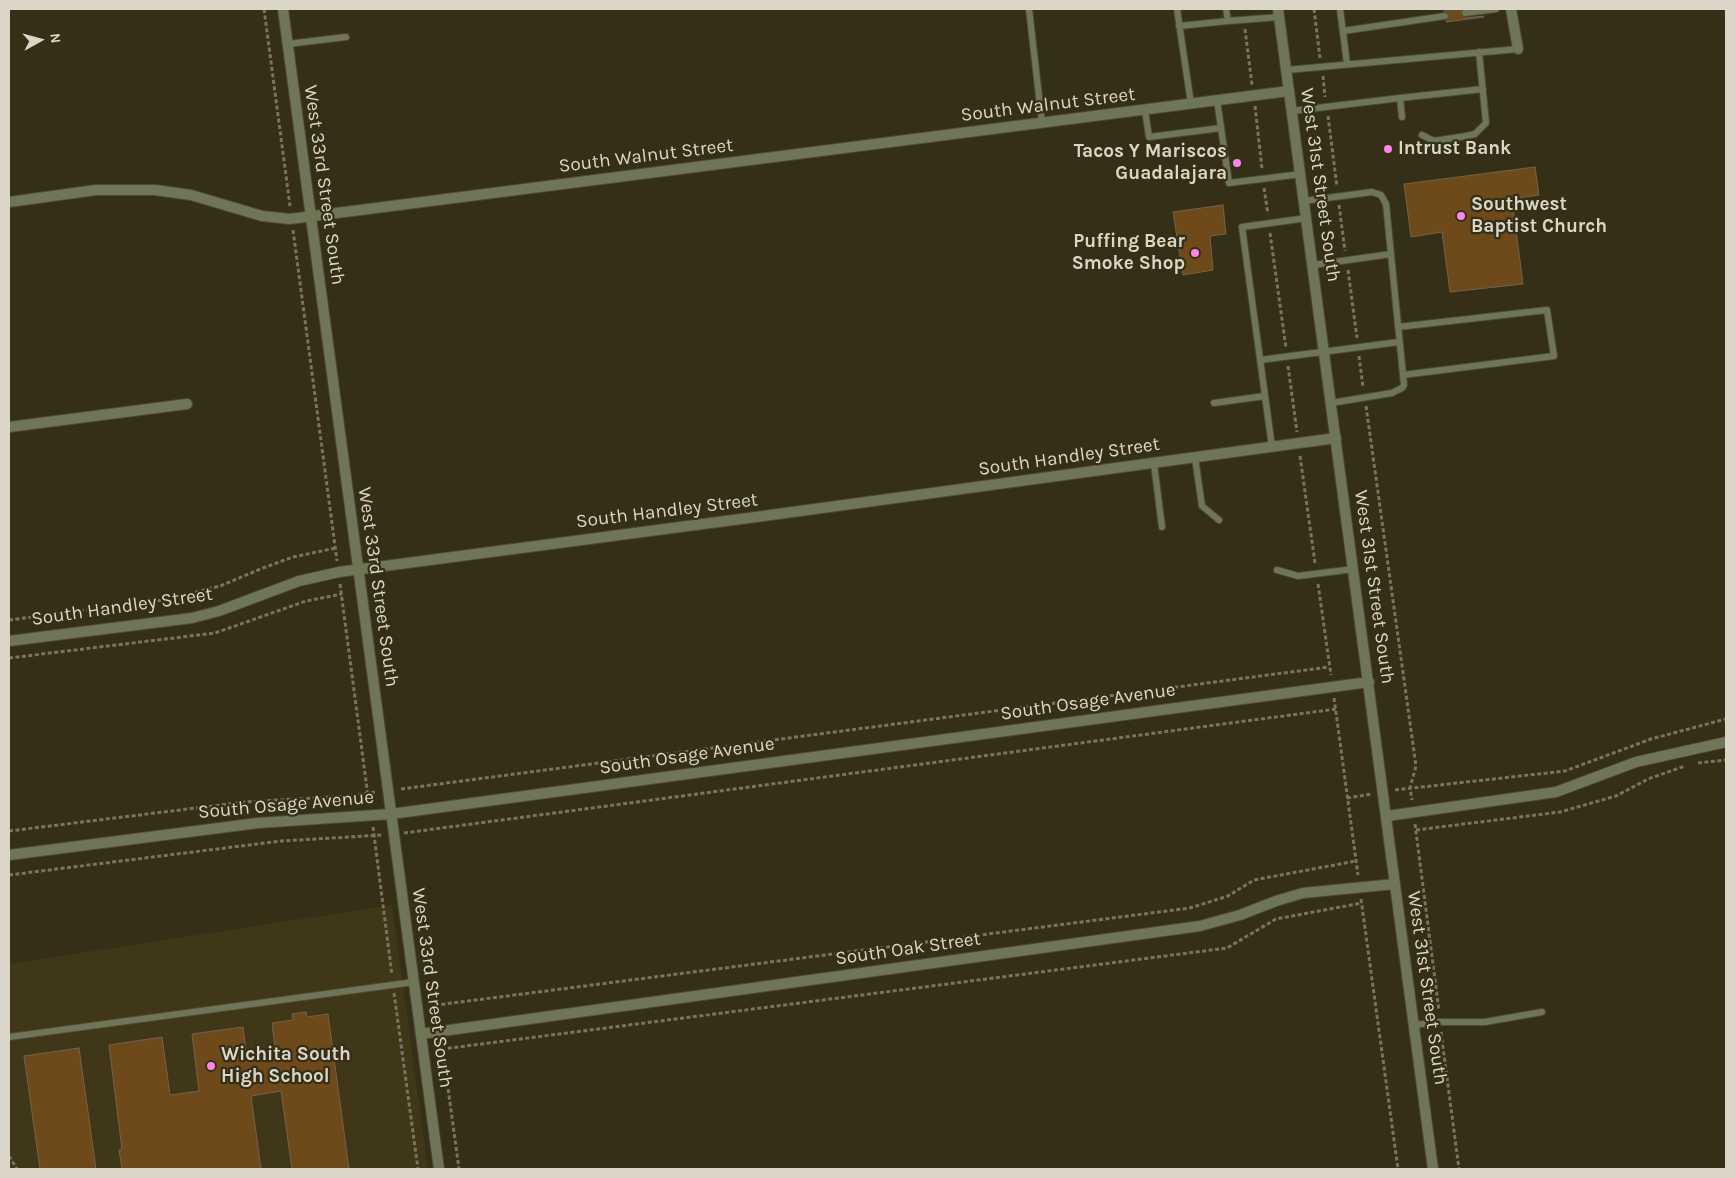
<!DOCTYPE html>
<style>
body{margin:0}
#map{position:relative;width:1735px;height:1178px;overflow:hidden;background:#362f17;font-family:Karla,sans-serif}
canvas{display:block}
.frame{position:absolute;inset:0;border:10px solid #dbd6c8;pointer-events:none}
.north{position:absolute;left:15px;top:15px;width:50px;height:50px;-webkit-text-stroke:4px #362f17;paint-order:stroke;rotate:83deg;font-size:14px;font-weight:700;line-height:20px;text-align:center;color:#dbd6c8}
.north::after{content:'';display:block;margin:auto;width:18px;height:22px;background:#dbd6c8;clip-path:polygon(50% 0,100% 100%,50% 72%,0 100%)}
</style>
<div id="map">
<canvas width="1735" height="1178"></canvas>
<div class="frame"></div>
<div class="north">N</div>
</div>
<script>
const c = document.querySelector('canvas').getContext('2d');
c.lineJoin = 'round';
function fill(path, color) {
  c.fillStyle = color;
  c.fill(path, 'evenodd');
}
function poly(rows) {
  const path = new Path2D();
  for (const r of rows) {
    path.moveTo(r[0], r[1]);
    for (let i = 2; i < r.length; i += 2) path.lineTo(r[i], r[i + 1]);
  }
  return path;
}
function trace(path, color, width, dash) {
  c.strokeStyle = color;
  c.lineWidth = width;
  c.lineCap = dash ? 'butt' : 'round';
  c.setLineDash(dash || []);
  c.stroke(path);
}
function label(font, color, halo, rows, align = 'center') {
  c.font = font + ' Karla,sans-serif';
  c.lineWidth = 4.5;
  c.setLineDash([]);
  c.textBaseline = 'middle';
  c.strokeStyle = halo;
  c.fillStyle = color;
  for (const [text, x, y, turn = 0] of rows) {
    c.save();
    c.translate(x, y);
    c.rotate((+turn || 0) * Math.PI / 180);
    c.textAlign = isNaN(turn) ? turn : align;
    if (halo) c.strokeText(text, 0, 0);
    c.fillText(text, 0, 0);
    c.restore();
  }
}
fill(poly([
 [392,905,428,1169,9,1169,9,964]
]), '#403719');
const building = poly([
 [1444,9,1462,9,1460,13,1464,18,1484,16,1484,17,1446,22,1450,16,1449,13,1444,11,1444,9],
 [1535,167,1539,195,1512,199,1523,284,1450,292,1442,232,1411,237,1404,184,1535,167],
 [1223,205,1226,234,1210,236,1213,270,1183,275,1173,212,1223,205],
 [306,1012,307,1017,328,1014,349,1169,292,1169,281,1091,251,1096,261,1169,122,1169,119,1150,122,1150,109,1045,162,1037,170,1095,199,1091,192,1034,243,1027,247,1059,276,1055,272,1023,293,1020,292,1014,306,1012],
 [79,1048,96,1169,40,1169,24,1056,79,1048]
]);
fill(building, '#6e4919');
trace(building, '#75624d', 1);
const service = poly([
 [1029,9,1042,123],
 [1177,9,1191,104],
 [1226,9,1228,21,1279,17],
 [1340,9,1347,64],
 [1465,13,1496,9],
 [1179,26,1228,21],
 [1343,31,1445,16],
 [288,44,346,37],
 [1287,70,1518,49],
 [1217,100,1229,183,1301,174],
 [1145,110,1149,137,1221,128],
 [1292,111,1400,98],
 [1402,117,1400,98,1483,89],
 [1422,135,1434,141,1466,136,1475,134,1486,123,1479,52],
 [1304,201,1372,192,1381,195,1386,204,1404,385,1402,388,1392,393,1331,403],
 [1313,265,1391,254],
 [1398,327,1547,310,1554,356,1403,375],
 [1260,360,1399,342],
 [1214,403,1265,396],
 [1272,447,1242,227,1307,218],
 [1195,458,1202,506,1219,520],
 [1154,464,1162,527],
 [1277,570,1298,576,1354,569],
 [1414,1025,1440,1022,1485,1022,1542,1012],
 [9,1037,414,982]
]);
const minor = poly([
 [283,9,439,1169],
 [1511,9,1518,49],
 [9,202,96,190,155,190,191,195,262,216,290,219,1289,91],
 [9,427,187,404],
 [9,641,192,618,219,611,299,581,339,572,756,517,1336,438],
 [1387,816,1556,792,1636,762,1726,742],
 [9,855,258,823,391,814,1369,682],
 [421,1034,1200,926,1240,915,1276,901,1303,893,1395,884]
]);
const tertiary = poly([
 [1278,9,1433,1169]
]);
trace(service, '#504a33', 8);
trace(minor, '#504a33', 12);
trace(tertiary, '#504a33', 12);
trace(poly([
 [264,9,290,206],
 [1314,9,1320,58],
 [1245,29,1252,85],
 [1323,76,1325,97],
 [1255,106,1262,169],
 [1328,116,1337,187],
 [1264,188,1268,214],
 [1339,205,1345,251],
 [293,230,337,561],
 [1270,233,1286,348],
 [1348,270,1357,338],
 [1359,356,1363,387],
 [1288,366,1297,432],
 [1366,406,1416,766,1410,788,1412,800],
 [1300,456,1315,563],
 [340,584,369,804],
 [1318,584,1331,675],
 [9,620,164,600,220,586,263,568,293,557,336,548],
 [9,658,215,633,306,601,342,594],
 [1334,698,1358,875],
 [1698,763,1726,760],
 [401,789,1329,667],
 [1395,790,1565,771,1651,739,1726,719],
 [1347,798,1372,794],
 [1415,824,1439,1011],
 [373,827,392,975],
 [1416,830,1560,812,1616,796,1648,779,1685,766],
 [9,831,245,802,347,796,377,792],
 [404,833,1336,709],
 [9,875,281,841,383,835],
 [1361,899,1398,1169],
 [394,993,418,1169],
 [439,1020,437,1005,1190,908,1228,896,1254,880,1356,861],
 [1441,1032,1459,1169],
 [442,1044,459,1169],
 [435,1050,1227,948,1276,919,1362,903],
 [9,1156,17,1169]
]), '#79735f', 3, [4, 2.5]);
trace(service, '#6f7557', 6);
trace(minor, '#6f7557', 10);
trace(tertiary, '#6f7557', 10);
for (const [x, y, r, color] of [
 [1388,149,5,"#f987e8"],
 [1237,163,5,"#f987e8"],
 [1461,216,5,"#f987e8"],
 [1195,253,5,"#f987e8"],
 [211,1066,5,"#f987e8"]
]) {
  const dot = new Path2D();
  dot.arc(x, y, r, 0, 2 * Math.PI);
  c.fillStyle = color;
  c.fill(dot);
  trace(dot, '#362f17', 2);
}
label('19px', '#dbd6c8', '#362f17', [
 ["South Walnut Street",1048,105,-7],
 ["South Walnut Street",646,156,-7],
 ["West 33rd Street South",324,185,82],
 ["West 31st Street South",1320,185,82],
 ["South Handley Street",1069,457,-8],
 ["South Handley Street",667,511,-7],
 ["West 33rd Street South",378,587,82],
 ["West 31st Street South",1374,587,82],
 ["South Handley Street",122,607,-8],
 ["South Osage Avenue",1088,702,-8],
 ["South Osage Avenue",687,756,-8],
 ["South Osage Avenue",286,805,-5],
 ["South Oak Street",908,949,-8],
 ["West 33rd Street South",432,988,82],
 ["West 31st Street South",1427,988,82]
]);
label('bold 19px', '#dbd6c8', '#362f17', [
 ["Intrust Bank",1398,149],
 ["Tacos Y Mariscos",1227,152,"right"],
 ["Guadalajara",1227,174,"right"],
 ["Southwest",1471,205],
 ["Baptist Church",1471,227],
 ["Puffing Bear",1185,242,"right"],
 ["Smoke Shop",1185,264,"right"],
 ["Wichita South",221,1055],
 ["High School",221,1077]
], 'left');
</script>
